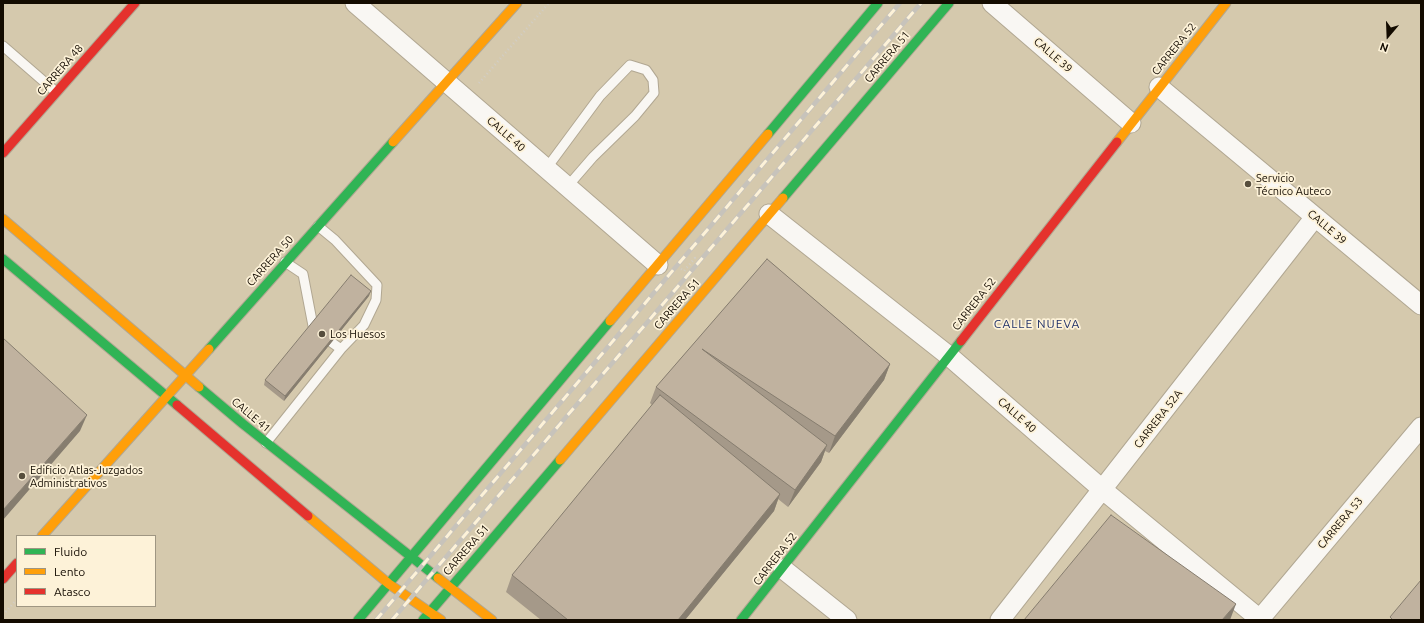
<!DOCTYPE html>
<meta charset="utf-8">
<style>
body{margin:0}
#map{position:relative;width:1424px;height:623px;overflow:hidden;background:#d5c9ad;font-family:Ubuntu,sans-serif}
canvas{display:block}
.frame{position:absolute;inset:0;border:4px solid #130b00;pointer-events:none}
.legend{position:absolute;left:16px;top:535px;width:140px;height:72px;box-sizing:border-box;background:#fdf2d8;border:1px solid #9f9682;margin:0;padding:5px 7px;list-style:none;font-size:12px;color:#130b00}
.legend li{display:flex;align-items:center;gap:8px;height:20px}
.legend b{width:20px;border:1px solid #9f9682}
.north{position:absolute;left:1368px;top:16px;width:40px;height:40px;-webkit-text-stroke:3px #fdf2d8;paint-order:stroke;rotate:199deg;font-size:11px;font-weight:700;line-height:16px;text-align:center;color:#130b00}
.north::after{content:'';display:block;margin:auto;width:14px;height:18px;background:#130b00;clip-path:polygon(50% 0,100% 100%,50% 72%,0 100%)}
</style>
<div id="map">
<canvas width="1424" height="623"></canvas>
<div class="frame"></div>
<ul class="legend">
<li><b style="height:5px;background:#30b455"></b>Fluido</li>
<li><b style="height:5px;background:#ff9f0a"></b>Lento</li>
<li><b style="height:5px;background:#e5322d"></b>Atasco</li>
</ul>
<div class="north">N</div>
</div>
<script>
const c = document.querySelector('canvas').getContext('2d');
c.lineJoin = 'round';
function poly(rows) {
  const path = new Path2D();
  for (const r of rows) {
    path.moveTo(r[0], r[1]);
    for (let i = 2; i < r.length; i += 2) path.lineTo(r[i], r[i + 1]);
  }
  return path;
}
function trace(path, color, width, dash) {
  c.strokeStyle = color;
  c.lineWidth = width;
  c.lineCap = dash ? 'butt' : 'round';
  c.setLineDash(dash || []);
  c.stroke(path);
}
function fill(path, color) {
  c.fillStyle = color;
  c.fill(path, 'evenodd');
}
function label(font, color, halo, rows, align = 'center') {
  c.font = font + ' Ubuntu,sans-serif';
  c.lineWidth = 3.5;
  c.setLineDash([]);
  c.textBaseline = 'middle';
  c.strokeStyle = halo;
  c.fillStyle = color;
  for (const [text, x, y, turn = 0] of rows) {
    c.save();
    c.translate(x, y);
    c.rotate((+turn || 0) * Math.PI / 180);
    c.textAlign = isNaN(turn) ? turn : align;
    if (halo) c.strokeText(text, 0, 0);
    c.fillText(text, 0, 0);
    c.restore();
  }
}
const lane = poly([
 [3,46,56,92],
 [546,169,600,96,630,65,646,70,653,80,654,93,635,116,593,157,567,187],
 [318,226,335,240,377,285,376,300,364,325,341,349],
 [285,262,303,274,313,326],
 [266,443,341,349,331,342]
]);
const street = poly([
 [355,3,658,265],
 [992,3,1131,123],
 [1159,87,1421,305],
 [769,214,949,356,1103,490,1261,620],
 [783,569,847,620],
 [1000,620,1315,217],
 [1259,620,1421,427]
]);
const fast = poly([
 [768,134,878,3],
 [783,198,949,3],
 [3,259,177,405],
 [209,349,393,142],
 [199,387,243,424,438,578],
 [358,620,610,321],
 [423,620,560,460],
 [741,620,961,341]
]);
const slow = poly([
 [393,142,517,3],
 [1117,142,1226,3],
 [3,219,199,387],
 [610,321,768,134],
 [560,460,783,198],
 [308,516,389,584,441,620],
 [42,536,209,349],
 [438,578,492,620]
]);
const jam = poly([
 [3,153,135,3],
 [961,341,1117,142],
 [177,405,308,516],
 [3,579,17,563]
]);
trace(lane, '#b1a792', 11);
trace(street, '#b1a792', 21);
trace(fast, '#b1a792', 11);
trace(slow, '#b1a792', 11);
trace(jam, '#b1a792', 11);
trace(poly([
 [479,83,549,3],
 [681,269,684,271,695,258,700,263],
 [3,615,17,599]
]), '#d2cec6', 2.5, [1, 3]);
trace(lane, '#f9f7f3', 9);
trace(street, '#f9f7f3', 19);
trace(fast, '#30b455', 9);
trace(slow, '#ff9f0a', 9);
trace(jam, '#e5322d', 9);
const rail = poly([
 [376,620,900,3],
 [392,620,921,3]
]);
trace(rail, '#c7c3bb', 4.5);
trace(rail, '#fdf2d8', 3, [9]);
fill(poly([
 [767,259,890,364,884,380,829,453,825,451,821,462,788,507,778,499,774,511,685,620,541,620,506,592,512,575,652,405,650,403,656,387],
 [369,296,284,401,264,385,265,380]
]), '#a59989');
fill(poly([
 [371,291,369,296,284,401,285,396],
 [890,364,884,380,829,453,835,436],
 [87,415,80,431,3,520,3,510],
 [827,445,821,462,788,507,795,490],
 [780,494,774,511,685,620,678,620],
 [1236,604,1230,620,1222,620]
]), '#867d6f');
const building = poly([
 [767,259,890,364,835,436,702,349,827,445,795,490,656,387,767,259],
 [351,275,371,291,285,396,265,380,351,275],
 [3,338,87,415,3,510,3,338],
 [660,395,780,494,678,620,568,620,512,575,660,395],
 [1111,515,1236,604,1222,620,1024,620,1111,515],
 [1421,580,1421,620,1393,620,1390,617,1421,580]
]);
fill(building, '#c0b29f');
trace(building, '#867d6f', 1);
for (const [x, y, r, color] of [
 [1248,184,4,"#574e3d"],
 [322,334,4,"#574e3d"],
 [22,476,4,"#574e3d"]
]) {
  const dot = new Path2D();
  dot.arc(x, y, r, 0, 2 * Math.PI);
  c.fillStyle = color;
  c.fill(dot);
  trace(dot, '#fdf2d8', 1.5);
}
label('11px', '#130b00', '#fdf2d8', [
 ["CARRERA 52",1174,49,-51],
 ["CALLE 39",1053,55,41],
 ["CARRERA 51",887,57,-50],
 ["CARRERA 48",60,70,-49],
 ["CALLE 40",506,134,41],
 ["CALLE 39",1327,227,40],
 ["CARRERA 50",270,261,-48],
 ["CARRERA 51",677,304,-49],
 ["CARRERA 52",974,304,-52],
 ["CALLE 41",251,415,40],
 ["CALLE 40",1017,415,41],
 ["CARRERA 52A",1158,419,-52],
 ["CARRERA 53",1340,523,-50],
 ["CARRERA 51",466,550,-49],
 ["CARRERA 52",775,559,-52]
]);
label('11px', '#130b00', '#fdf2d8', [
 ["Servicio",1256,178],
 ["Técnico Auteco",1256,191],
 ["Los Huesos",330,334],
 ["Edificio Atlas-Juzgados",30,470],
 ["Administrativos",30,483]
], 'left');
c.letterSpacing = '1px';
label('12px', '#1f3068', '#fdf2d8', [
 ["CALLE NUEVA",1037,324]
]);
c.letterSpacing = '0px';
</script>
